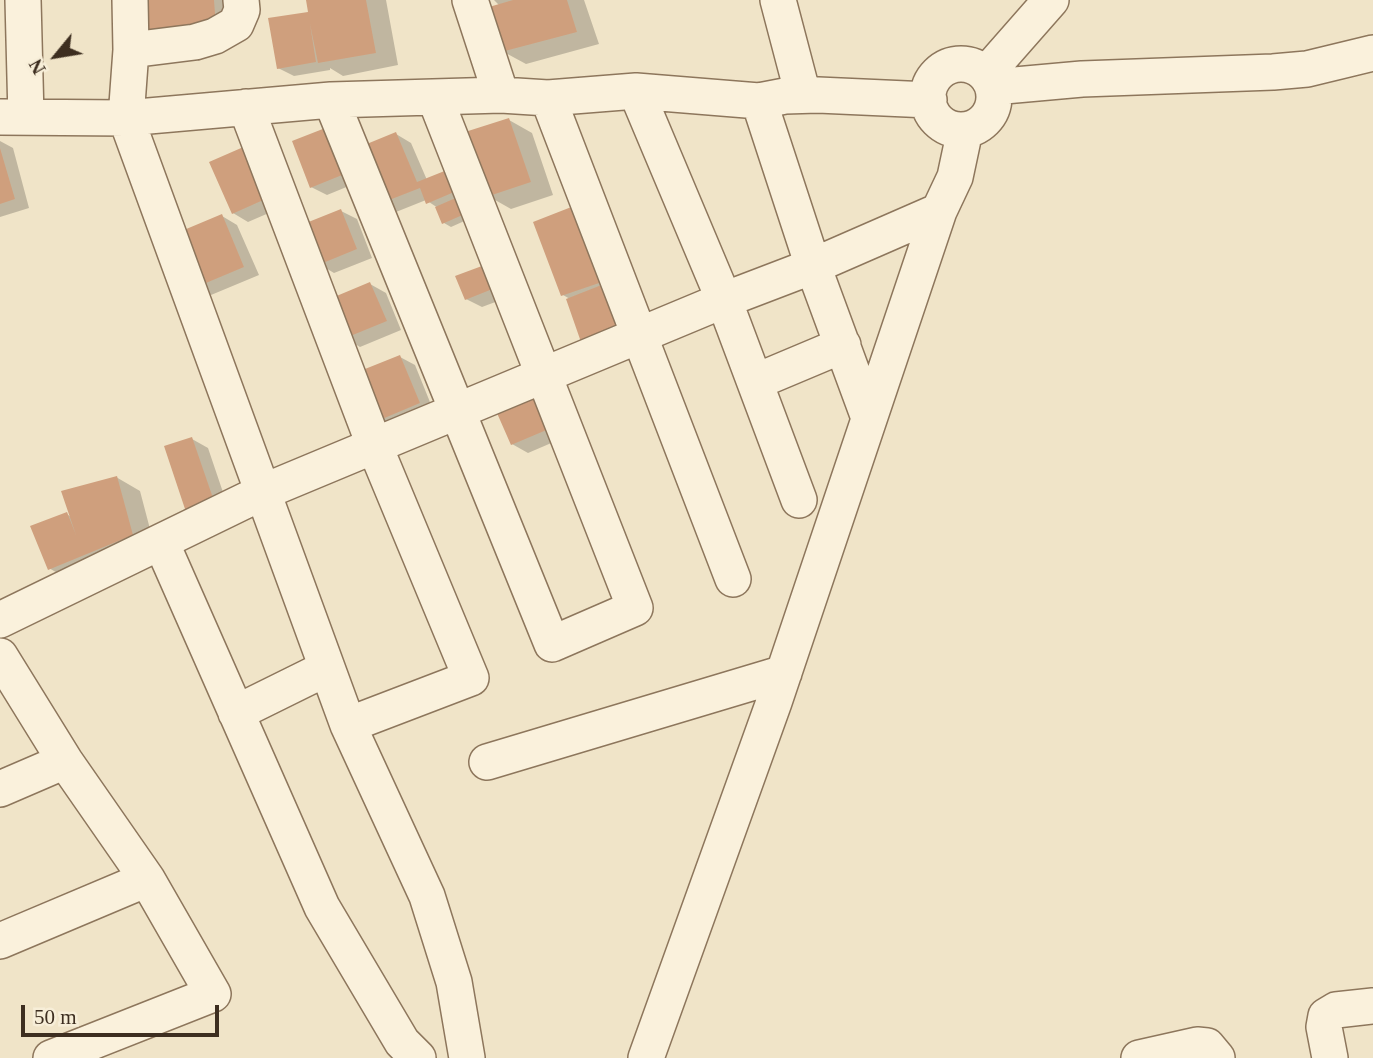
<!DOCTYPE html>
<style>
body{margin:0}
#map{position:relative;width:1373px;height:1058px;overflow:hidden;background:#f0e4c8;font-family:"Times New Roman",serif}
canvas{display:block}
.north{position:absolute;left:21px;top:21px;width:70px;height:70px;-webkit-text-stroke:5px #f7eed8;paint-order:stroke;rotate:240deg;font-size:19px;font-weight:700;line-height:28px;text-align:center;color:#3d2e20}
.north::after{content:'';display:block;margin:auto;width:24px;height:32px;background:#3d2e20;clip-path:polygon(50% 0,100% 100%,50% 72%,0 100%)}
.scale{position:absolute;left:21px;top:1005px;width:198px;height:32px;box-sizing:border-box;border:4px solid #3d2e20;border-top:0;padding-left:9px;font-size:21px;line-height:24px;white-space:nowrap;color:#3d2e20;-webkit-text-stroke:5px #f7eed8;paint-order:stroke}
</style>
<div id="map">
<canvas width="1373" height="1058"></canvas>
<div class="north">N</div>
<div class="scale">50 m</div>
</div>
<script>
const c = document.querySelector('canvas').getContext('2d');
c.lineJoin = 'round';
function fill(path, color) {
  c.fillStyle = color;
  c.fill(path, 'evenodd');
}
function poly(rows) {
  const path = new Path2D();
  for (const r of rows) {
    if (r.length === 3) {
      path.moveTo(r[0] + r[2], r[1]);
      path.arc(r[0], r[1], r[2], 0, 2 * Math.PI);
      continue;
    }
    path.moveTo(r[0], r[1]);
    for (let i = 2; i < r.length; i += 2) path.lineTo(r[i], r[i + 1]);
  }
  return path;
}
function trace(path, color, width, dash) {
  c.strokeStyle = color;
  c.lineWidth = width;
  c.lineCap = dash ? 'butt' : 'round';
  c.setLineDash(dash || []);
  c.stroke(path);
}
fill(poly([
 [144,0,224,0,236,7,238,40],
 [307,0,386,0,398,65,343,76,330,68,330,70,294,76,278,68,310,15],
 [494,0,584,0,599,44,526,64,502,51,500,6],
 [509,120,532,133,553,195,511,209,488,196],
 [396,134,411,143,427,180,472,177,480,214,451,227,444,223,438,208,426,200,396,212,381,203],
 [349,135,366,179,327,195,311,187],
 [0,141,13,148,29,208,0,217],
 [263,156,285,206,248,222,233,213],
 [341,211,357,219,372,258,334,273,319,264],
 [222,216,237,225,259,275,211,295,196,287],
 [535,223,620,289,570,299,563,295],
 [506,274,514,295,482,307,466,299],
 [370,284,386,293,401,330,360,347,345,338],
 [400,357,415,365,434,412,392,430,376,421],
 [496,405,570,435,528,453,512,444],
 [192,439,208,448,229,510,203,520],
 [116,477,140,491,155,548,64,577,49,568,66,514,72,517]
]), '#0003');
fill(poly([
 [143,0,214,0,216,27,145,33],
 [306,0,366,0,376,53,318,63,310,24,316,62,277,69,268,18,308,12],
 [513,0,567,0,577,32,501,52,489,7],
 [509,118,531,182,486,197,465,132],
 [333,125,352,171,310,188,292,141],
 [396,132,417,182,457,166,466,187,426,204,420,188,379,204,357,148],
 [248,145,270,197,232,214,209,162],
 [0,148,15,199,0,204],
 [467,193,474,210,442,224,435,207],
 [579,204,605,281,561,296,533,222],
 [341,209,357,249,318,265,301,225],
 [222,214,244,267,194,288,172,235],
 [490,263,500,286,465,300,455,276],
 [370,282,387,321,343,339,327,300],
 [604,284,621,325,581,342,566,299],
 [400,355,420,403,375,422,355,373],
 [539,385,556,426,511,445,493,404],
 [192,437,214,501,186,512,164,446],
 [117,476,133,535,48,570,30,526,67,512,76,535,61,491]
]), '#cf9f7d');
const minor = poly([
 [23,0,26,117],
 [130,0,131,50,126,118,348,725,427,896,454,982,467,1058],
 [470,0,501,95],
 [778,0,803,95],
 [131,50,195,42,215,36,236,24,242,10,241,0],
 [961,97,33],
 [986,74,1051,0],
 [993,87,1082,79,1273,72,1307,69,1373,53],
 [636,91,724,300,799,500],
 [548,98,733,579],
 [331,100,552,644,635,608,435,98],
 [759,101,813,266,869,418],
 [246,107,375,447,471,678,348,725],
 [0,117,126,118,331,100,501,95,548,98,636,91,759,101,785,96,818,95,929,100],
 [755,382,843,345],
 [161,542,322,907,402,1042,418,1058],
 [0,620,263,492,724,300,813,266,939,211],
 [0,656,65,761,147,879,213,994,51,1058],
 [236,713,327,668],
 [487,762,784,673],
 [0,789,65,761],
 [0,941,147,879],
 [646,1058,774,702,939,211,955,177,965,130],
 [1139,1058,1197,1045,1207,1046,1217,1058],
 [1330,1058,1324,1027,1326,1016,1336,1010,1373,1006]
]);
trace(minor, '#8d765c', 38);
trace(minor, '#faf1dc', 35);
</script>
